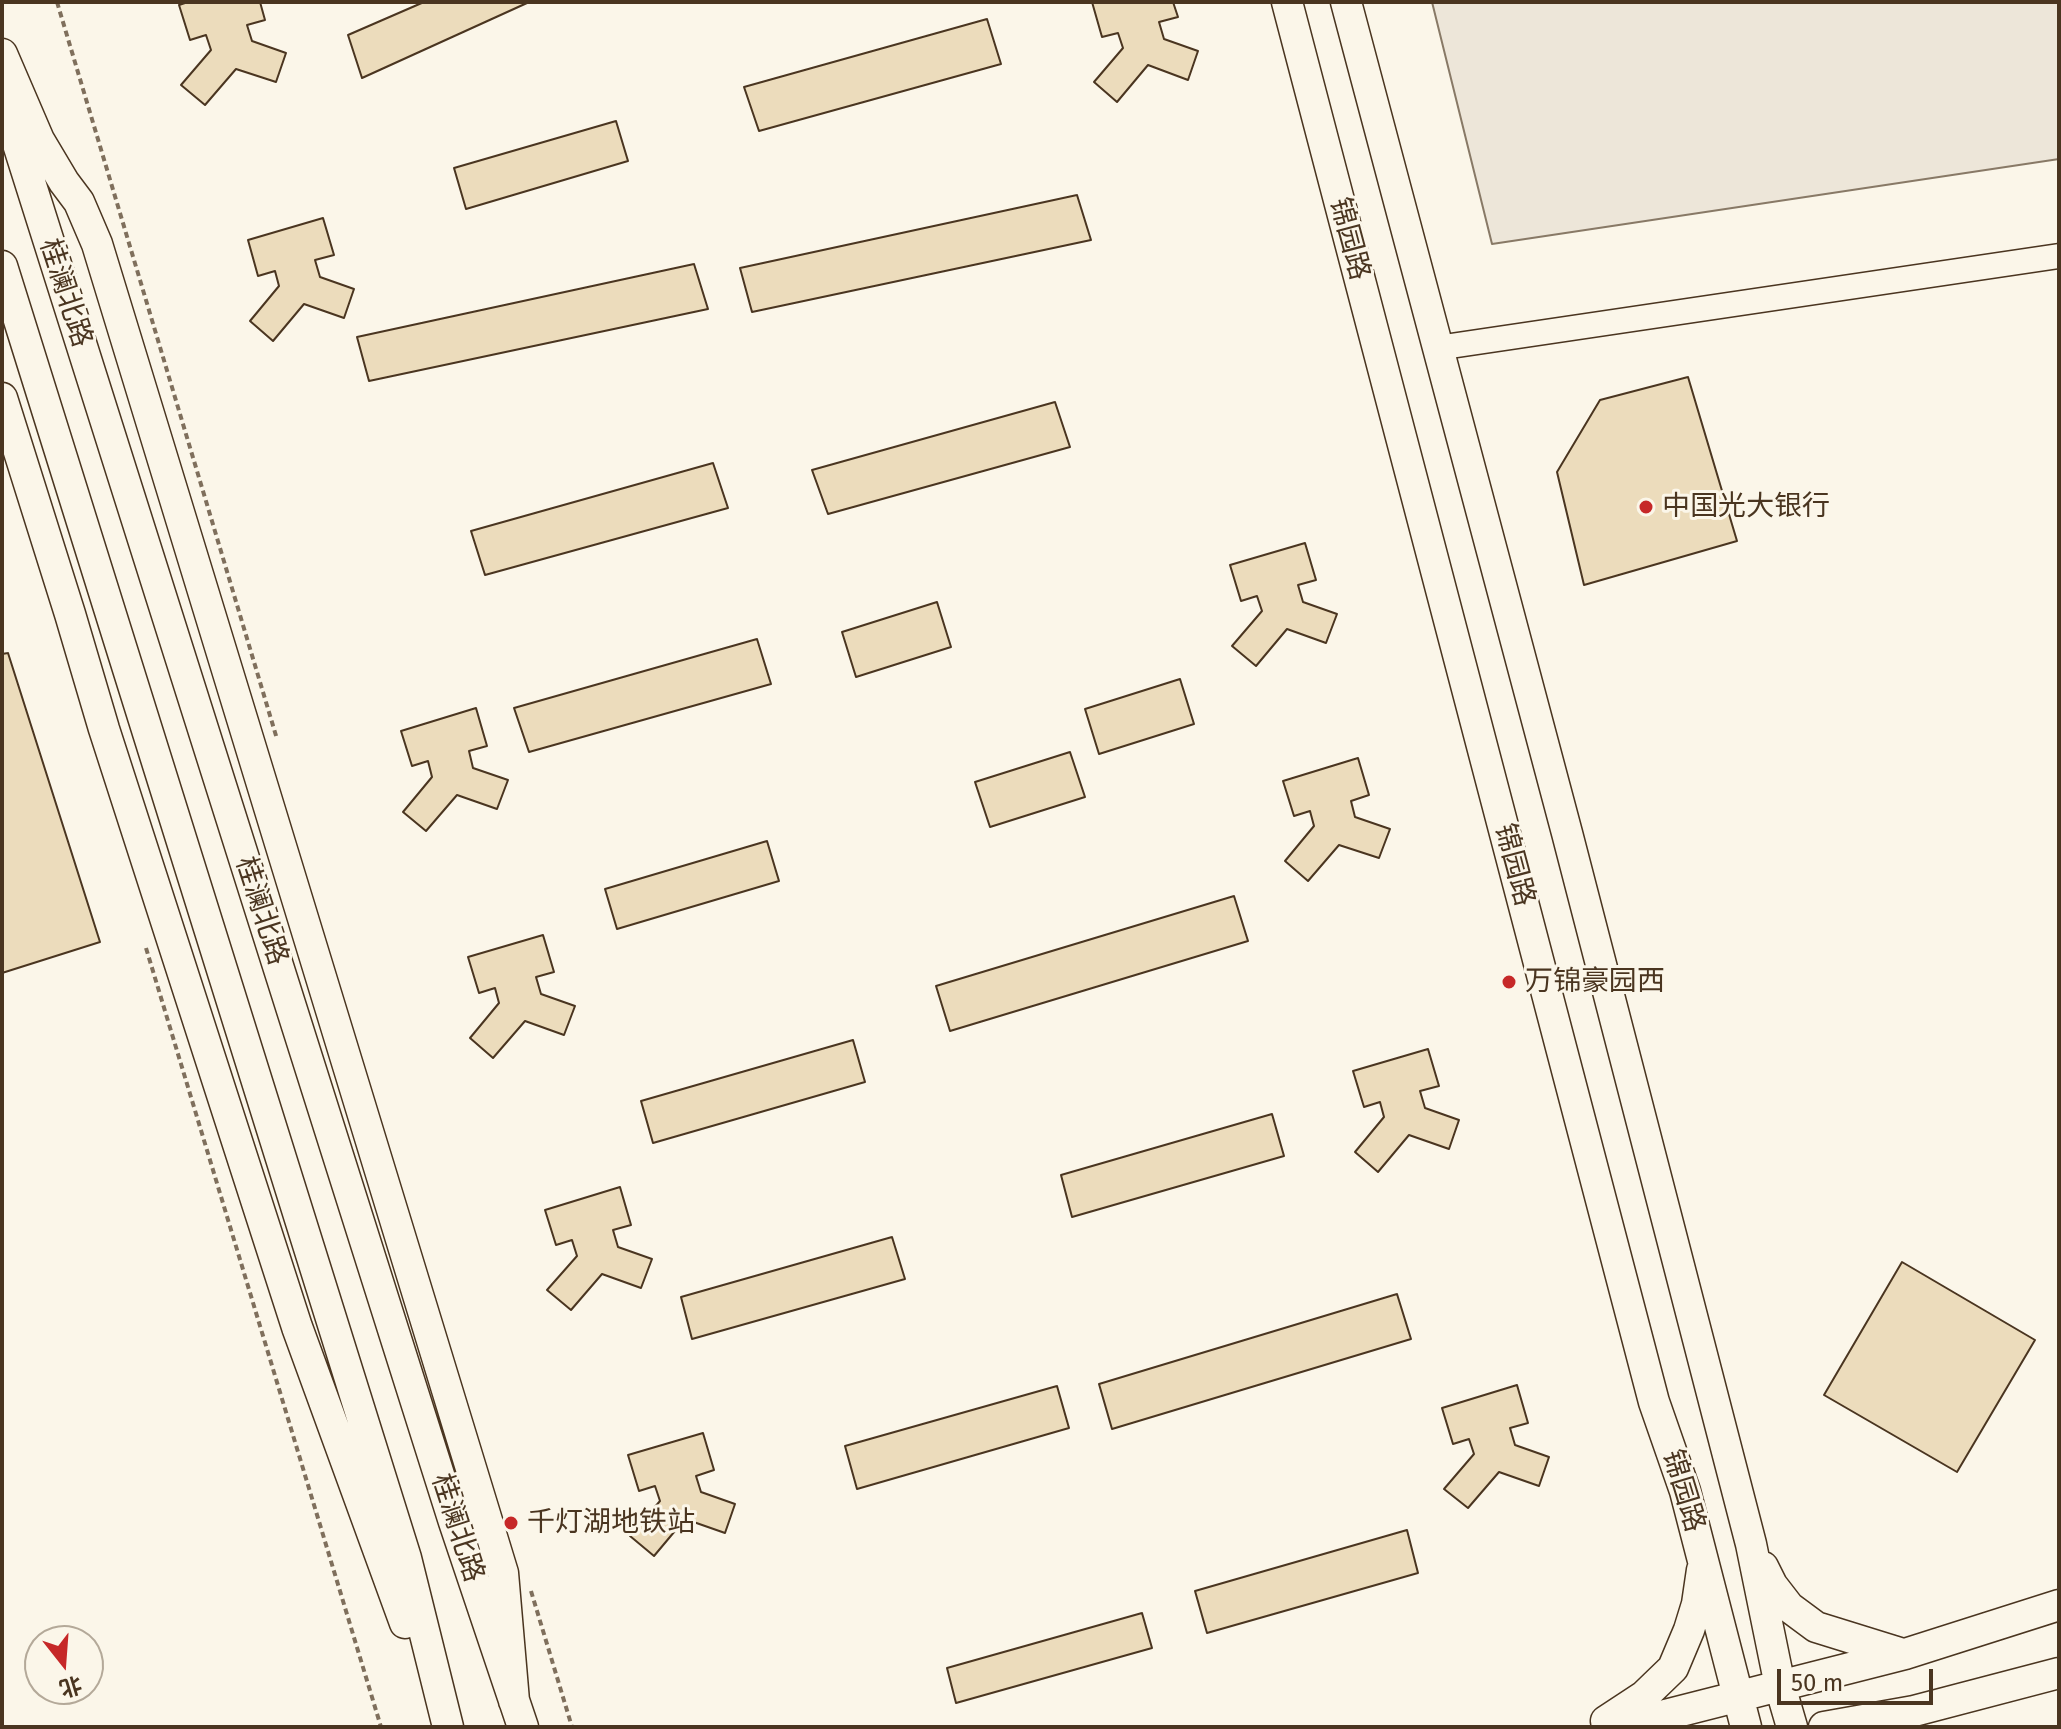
<!DOCTYPE html>
<meta charset="utf-8">
<style>
body{margin:0}
#map{position:relative;width:2061px;height:1729px;overflow:hidden;background:#fbf6e9;font-family:"Fira Sans","Noto Sans SC",sans-serif}
canvas{display:block}
.frame{position:absolute;inset:0;border:4px solid #4a3520;pointer-events:none}
.north{position:absolute;left:24px;top:1625px;width:80px;height:80px;box-sizing:border-box;background:#fbf6e9;border:2px solid #b4a999;border-radius:50%;rotate:163deg;font-size:22px;font-weight:700;line-height:32px;text-align:center;color:#4a3520}
.north::after{content:'';display:block;margin:auto;width:28px;height:36px;background:#c62828;clip-path:polygon(50% 0,100% 100%,50% 72%,0 100%)}
.scale{position:absolute;left:1777px;top:1669px;width:156px;height:36px;box-sizing:border-box;border:4px solid #4a3520;border-top:0;padding-left:10px;font-size:24px;line-height:28px;white-space:nowrap;color:#4a3520;-webkit-text-stroke:6px #fbf6e9;paint-order:stroke}
</style>
<div id="map">
<canvas width="2061" height="1729"></canvas>
<div class="frame"></div>
<div class="north">北</div>
<div class="scale">50 m</div>
</div>
<script>
const c = document.querySelector('canvas').getContext('2d');
c.lineJoin = 'round';
function fill(path, color) {
  c.fillStyle = color;
  c.fill(path, 'evenodd');
}
function poly(rows) {
  const path = new Path2D();
  for (const r of rows) {
    path.moveTo(r[0], r[1]);
    for (let i = 2; i < r.length; i += 2) path.lineTo(r[i], r[i + 1]);
  }
  return path;
}
function trace(path, color, width, dash) {
  c.strokeStyle = color;
  c.lineWidth = width;
  c.lineCap = dash ? 'butt' : 'round';
  c.setLineDash(dash || []);
  c.stroke(path);
}
function label(font, color, halo, rows, align = 'center') {
  c.font = font + ' "Fira Sans","Noto Sans SC",sans-serif';
  c.lineWidth = 6;
  c.setLineDash([]);
  c.textBaseline = 'middle';
  c.strokeStyle = halo;
  c.fillStyle = color;
  for (const [text, x, y, turn = 0] of rows) {
    c.save();
    c.translate(x, y);
    c.rotate((+turn || 0) * Math.PI / 180);
    c.textAlign = isNaN(turn) ? turn : align;
    if (halo) c.strokeText(text, 0, 0);
    c.fillText(text, 0, 0);
    c.restore();
  }
}
const green = poly([
 [1432,2,2059,2,2059,159,1492,244,1432,2]
]);
fill(green, '#ede6d9');
trace(green, '#887966', 2);
const building = poly([
 [188,2,260,2,265,20,247,25,252,41,286,53,276,82,236,69,205,105,181,85,211,50,206,35,190,40,179,5,188,2],
 [424,2,527,2,527,3,362,78,348,35,424,2],
 [1092,2,1173,2,1178,17,1159,22,1164,39,1198,51,1188,80,1148,65,1117,102,1094,82,1123,48,1118,33,1102,37,1092,2],
 [987,19,1001,64,759,131,744,87,987,19],
 [616,121,628,161,466,209,454,168,616,121],
 [1077,195,1091,240,752,312,740,268,1077,195],
 [323,218,334,255,315,260,320,277,354,289,344,318,304,304,273,341,250,321,279,286,275,271,258,276,248,240,323,218],
 [694,264,708,309,369,381,357,337,694,264],
 [1688,377,1737,541,1584,585,1557,472,1600,400,1688,377],
 [1055,402,1070,447,828,514,812,470,1055,402],
 [713,463,728,508,485,575,471,531,713,463],
 [1305,543,1316,580,1298,585,1303,602,1337,614,1326,643,1287,629,1256,666,1232,646,1262,611,1257,596,1241,601,1230,565,1305,543],
 [937,602,951,647,856,677,842,632,937,602],
 [757,639,771,684,529,752,514,708,757,639],
 [8,653,100,942,2,973,2,654,8,653],
 [1180,679,1194,724,1099,754,1085,709,1180,679],
 [476,708,487,746,469,751,473,768,508,780,497,809,457,795,426,831,403,812,432,777,428,761,412,766,401,731,476,708],
 [1070,752,1085,797,990,827,975,782,1070,752],
 [1358,758,1369,795,1351,801,1355,817,1390,829,1379,858,1339,845,1308,881,1285,861,1314,826,1310,811,1294,816,1283,781,1358,758],
 [767,841,779,881,617,929,605,889,767,841],
 [1234,896,1248,941,950,1031,936,986,1234,896],
 [543,935,554,972,536,977,541,994,575,1006,564,1035,525,1021,493,1058,470,1038,499,1003,495,988,479,993,468,957,543,935],
 [853,1040,865,1082,653,1143,641,1101,853,1040],
 [1428,1049,1439,1086,1420,1091,1425,1108,1459,1120,1449,1149,1409,1135,1378,1172,1355,1152,1384,1117,1380,1102,1364,1107,1353,1071,1428,1049],
 [1272,1114,1284,1156,1072,1217,1061,1175,1272,1114],
 [620,1187,631,1225,613,1230,618,1247,652,1259,641,1288,602,1274,571,1310,547,1290,577,1256,572,1240,556,1245,545,1210,620,1187],
 [892,1237,905,1279,692,1339,681,1297,892,1237],
 [1902,1262,2035,1340,1957,1472,1824,1395,1902,1262],
 [1397,1294,1411,1339,1112,1429,1099,1384,1397,1294],
 [1517,1385,1528,1423,1510,1428,1515,1445,1549,1457,1539,1486,1499,1472,1468,1508,1444,1489,1474,1454,1469,1439,1453,1444,1442,1408,1517,1385],
 [1057,1386,1069,1428,857,1489,845,1446,1057,1386],
 [703,1433,714,1470,696,1476,701,1492,735,1504,725,1533,685,1519,654,1556,630,1536,660,1501,655,1486,639,1491,628,1455,703,1433],
 [1407,1530,1418,1573,1207,1633,1195,1591,1407,1530],
 [1142,1613,1152,1648,956,1703,947,1668,1142,1613]
]);
fill(building, '#ecdcbc');
trace(building, '#4a3520', 2);
const minor = poly([
 [1437,348,2059,256]
]);
const major = poly([
 [1287,2,1654,1402,1685,1491,1746,1727],
 [1346,2,1567,833,1751,1544,1780,1686,1792,1727],
 [2,54,39,140,64,182,79,202,97,244,503,1573,514,1701],
 [5,103,454,1522,523,1727],
 [2,266,406,1558,448,1727],
 [2,398,70,614,104,729,297,1327,405,1623],
 [1763,1567,1772,1585,1789,1607,1816,1627,1903,1654],
 [1606,1721,1644,1696,1673,1668,1689,1630,1697,1604,1702,1570],
 [1618,1727,1905,1654,2059,1605],
 [1824,1727,1914,1711,2059,1673]
]);
trace(minor, '#4a3520', 27);
trace(major, '#4a3520', 33);
trace(poly([
 [57,2,277,739],
 [146,948,381,1727],
 [531,1591,572,1727]
]), '#7f6f5c', 4, [6, 4]);
trace(minor, '#fbf6e9', 24);
trace(major, '#fbf6e9', 30);
for (const [x, y, r, color] of [
 [1646,507,8,"#c62828"],
 [1509,982,8,"#c62828"],
 [511,1523,8,"#c62828"]
]) {
  const dot = new Path2D();
  dot.arc(x, y, r, 0, 2 * Math.PI);
  c.fillStyle = color;
  c.fill(dot);
  trace(dot, '#fbf6e9', 3);
}
label('28px', '#4a3520', '#fbf6e9', [
 ["锦园路",1349,239,75],
 ["桂澜北路",65,293,72],
 ["锦园路",1514,865,75],
 ["桂澜北路",261,911,72],
 ["锦园路",1683,1491,73],
 ["桂澜北路",457,1528,72]
]);
label('28px', '#4a3520', '#fbf6e9', [
 ["中国光大银行",1662,507],
 ["万锦豪园西",1525,982],
 ["千灯湖地铁站",527,1523]
], 'left');
</script>
